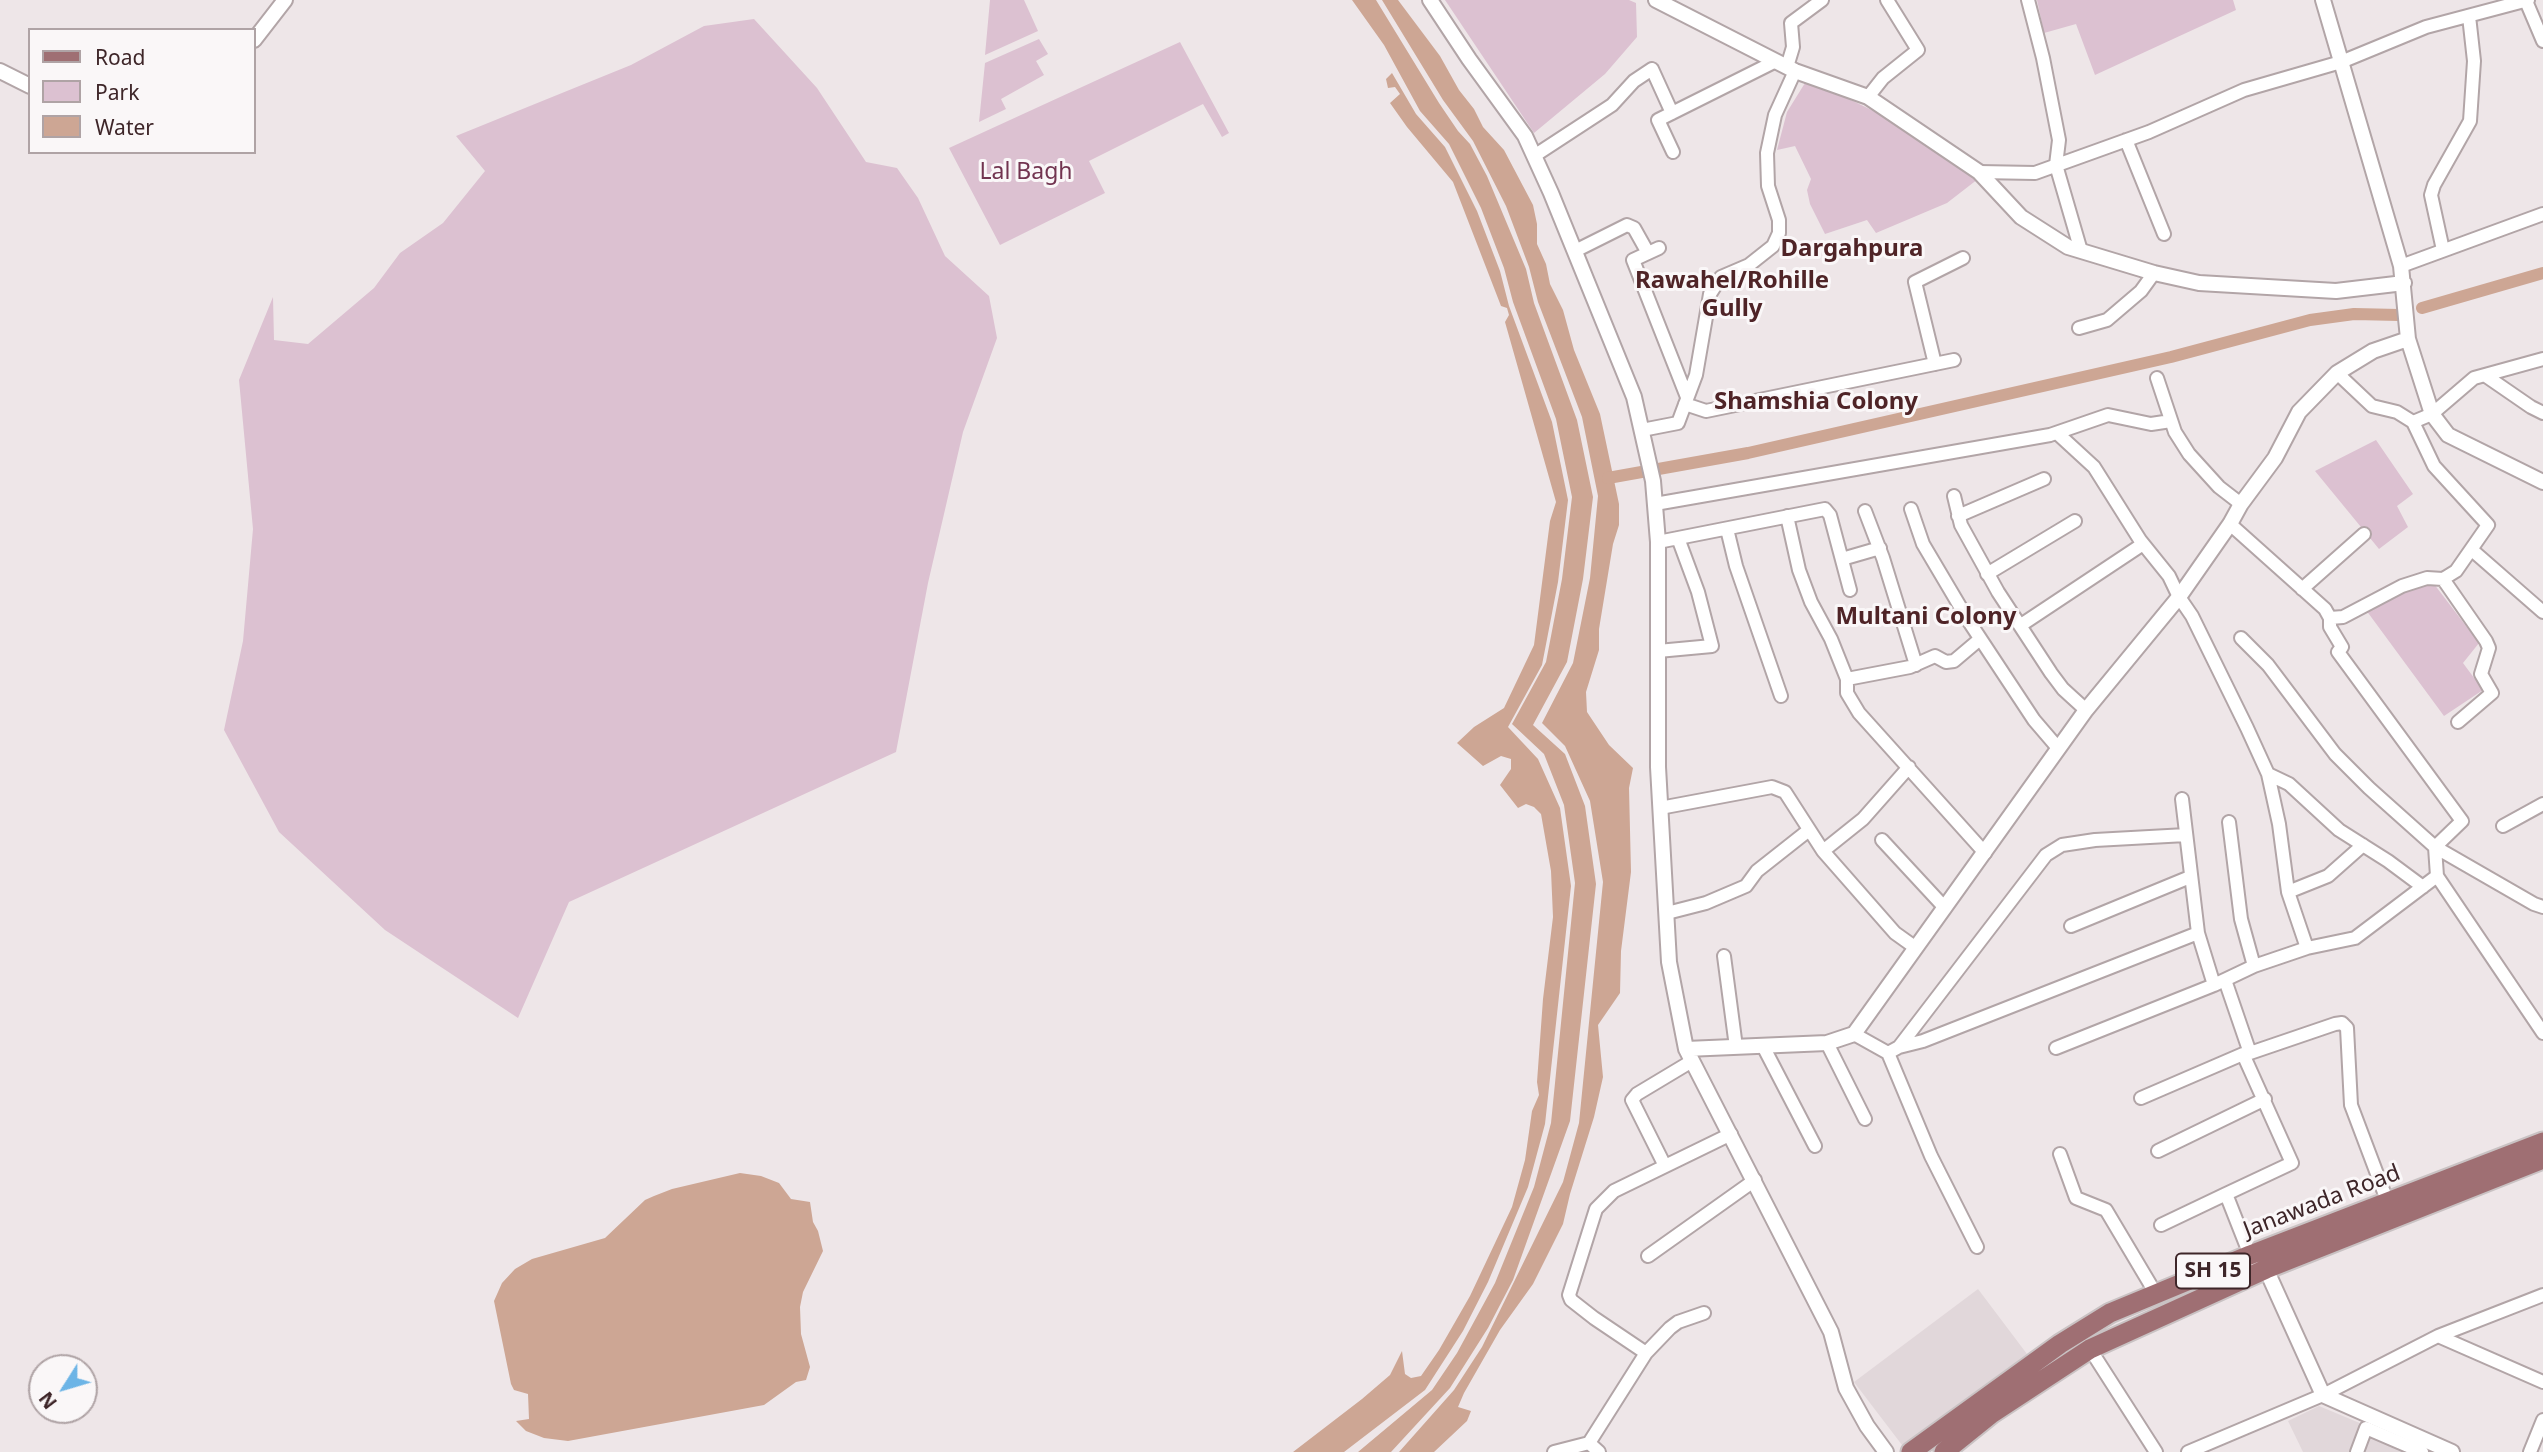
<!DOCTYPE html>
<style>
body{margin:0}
#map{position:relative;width:2543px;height:1452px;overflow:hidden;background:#eee6e8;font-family:"Noto Sans",sans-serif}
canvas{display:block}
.legend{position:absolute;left:28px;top:28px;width:228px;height:126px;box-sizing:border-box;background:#faf7f8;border:2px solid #afa3a5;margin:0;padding:9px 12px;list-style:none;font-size:21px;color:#3e2629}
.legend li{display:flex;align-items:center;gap:14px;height:35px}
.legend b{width:35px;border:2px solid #afa3a5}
.north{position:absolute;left:28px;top:1354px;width:70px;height:70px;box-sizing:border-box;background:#faf7f8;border:2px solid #afa3a5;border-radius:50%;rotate:233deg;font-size:19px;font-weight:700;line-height:28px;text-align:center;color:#3e2629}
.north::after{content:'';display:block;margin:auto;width:24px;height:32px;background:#6cb4e6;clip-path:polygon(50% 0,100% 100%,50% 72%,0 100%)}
</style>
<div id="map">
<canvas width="2543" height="1452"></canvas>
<ul class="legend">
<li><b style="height:9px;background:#9f6f73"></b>Road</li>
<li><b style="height:19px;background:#dcc1d1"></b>Park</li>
<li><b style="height:19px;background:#cda694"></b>Water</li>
</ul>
<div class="north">N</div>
</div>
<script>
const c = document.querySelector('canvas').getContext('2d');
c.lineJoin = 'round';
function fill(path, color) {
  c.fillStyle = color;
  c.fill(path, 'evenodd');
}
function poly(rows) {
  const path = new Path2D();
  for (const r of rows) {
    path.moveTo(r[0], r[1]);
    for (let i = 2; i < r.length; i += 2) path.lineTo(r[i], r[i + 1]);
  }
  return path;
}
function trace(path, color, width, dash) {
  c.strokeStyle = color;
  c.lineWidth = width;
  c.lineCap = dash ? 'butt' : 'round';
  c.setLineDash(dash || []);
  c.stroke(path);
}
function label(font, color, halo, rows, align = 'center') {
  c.font = font + ' "Noto Sans",sans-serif';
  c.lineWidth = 6;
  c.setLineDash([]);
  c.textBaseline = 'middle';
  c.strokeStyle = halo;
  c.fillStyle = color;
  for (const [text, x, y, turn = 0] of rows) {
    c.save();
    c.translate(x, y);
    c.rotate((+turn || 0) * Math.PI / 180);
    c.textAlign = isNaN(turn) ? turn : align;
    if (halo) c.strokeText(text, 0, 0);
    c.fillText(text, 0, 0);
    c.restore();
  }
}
fill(poly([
 [1978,1289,2027,1354,1902,1445,1854,1382],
 [2319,1406,2429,1452,2303,1452,2288,1421]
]), '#e1d7da');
fill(poly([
 [990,0,1024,0,1038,31,985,55],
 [1445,0,1629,0,1636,3,1637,37,1605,74,1534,133],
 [2037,0,2233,0,2236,10,2095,75,2076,24,2044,33],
 [754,19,817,88,866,162,897,168,918,198,945,256,989,296,997,338,963,432,928,583,896,752,569,902,518,1018,385,930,279,832,224,730,243,641,253,529,239,380,273,297,274,340,308,344,374,288,400,253,443,223,485,171,456,136,631,65,704,26],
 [1039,39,1048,54,1036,61,1044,75,1001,99,1006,109,979,122,985,63],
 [1180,42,1229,133,1222,137,1203,104,1089,161,1105,193,1000,245,949,148],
 [1805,83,1849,99,1898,123,1978,179,1947,203,1876,233,1867,220,1825,234,1810,204,1807,190,1811,179,1795,146,1777,150,1787,112],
 [2376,440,2413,494,2397,506,2408,527,2379,549,2315,471],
 [2434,584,2479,643,2463,663,2483,690,2444,716,2366,610,2404,590]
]), '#dcc1d1');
fill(poly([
 [1352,0,1376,0,1439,103,1458,131,1470,144,1487,176,1526,269,1534,303,1577,420,1593,497,1583,579,1567,662,1533,725,1565,754,1585,806,1596,884,1570,1121,1513,1280,1488,1328,1450,1388,1391,1452,1358,1452,1432,1390,1457,1353,1495,1283,1534,1187,1551,1123,1575,883,1564,805,1544,754,1512,724,1546,662,1562,579,1572,497,1556,419,1513,302,1504,268,1481,208,1449,144,1420,111,1384,45],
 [1382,0,1398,0,1440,56,1459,90,1474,109,1483,127,1504,150,1533,205,1537,224,1537,244,1546,264,1550,284,1563,310,1574,350,1600,414,1619,504,1619,525,1613,544,1599,629,1599,650,1586,692,1587,712,1609,745,1633,768,1629,788,1631,872,1621,951,1620,993,1598,1025,1603,1077,1594,1117,1570,1194,1563,1224,1533,1284,1500,1330,1464,1393,1458,1407,1471,1411,1467,1421,1434,1452,1399,1452,1454,1390,1482,1347,1563,1182,1579,1123,1603,882,1590,801,1565,746,1542,723,1573,663,1590,578,1598,496,1582,417,1538,302,1529,267,1506,206,1473,141,1443,100],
 [1392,73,1416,114,1445,147,1477,211,1500,271,1509,306,1552,422,1568,500,1558,582,1542,665,1508,727,1538,759,1560,808,1571,886,1545,1124,1528,1187,1488,1282,1463,1331,1425,1390,1344,1452,1293,1452,1362,1399,1390,1375,1402,1351,1405,1374,1411,1378,1421,1376,1439,1350,1470,1296,1512,1207,1525,1160,1532,1111,1539,1095,1537,1082,1543,999,1553,917,1551,871,1541,814,1534,807,1526,804,1518,808,1500,785,1511,769,1511,759,1501,756,1483,766,1457,743,1474,727,1504,708,1534,645,1550,521,1556,502,1505,322,1509,315,1507,308,1501,306,1453,182,1407,127,1390,103,1400,94,1395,87,1388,88,1386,79],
 [740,1173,761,1176,779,1183,791,1199,810,1202,813,1222,818,1231,823,1251,803,1292,800,1307,801,1334,810,1367,806,1380,796,1382,764,1405,568,1441,544,1438,526,1431,516,1421,529,1419,528,1394,514,1390,511,1384,494,1301,502,1283,515,1269,532,1259,605,1238,645,1200,654,1196,672,1189]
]), '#cda694');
trace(poly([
 [2422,308,2543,273],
 [1608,478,1748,453,2171,357,2310,320,2354,314,2399,315]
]), '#cda694', 12);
const minor = poly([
 [2028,0,2043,58,2059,140,2056,165,2081,251],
 [2526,1,2543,41],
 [1787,67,1793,47,1791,23,1822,0],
 [1868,97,1883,78,1918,50,1887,0],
 [2126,140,2164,234],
 [1673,152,1658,120,1776,61],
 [1534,156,1612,105,1634,81,1652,69,1672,113],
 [1979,172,2035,173,2149,132,2244,90,2341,62,2426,27,2528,0],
 [1659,248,1633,260,1687,397],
 [2443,250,2431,195,2434,185,2470,121,2474,61,2469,16],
 [1575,251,1627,225,1634,228,1648,253],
 [2401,266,2543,214],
 [2079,328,2107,320,2141,291,2154,273],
 [1935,364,1915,282,1963,258],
 [2486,376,2531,407,2543,413],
 [2157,378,2175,432,2189,454,2219,487,2241,504],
 [1685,404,1706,411,1954,360],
 [2413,422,2432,414,2474,378,2543,359],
 [1642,430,1678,423,1696,375,1710,294,1721,277,1749,265,1773,246,1779,233,1779,220,1768,186,1767,153,1775,115,1795,71],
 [2057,433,2094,467,2140,540,2169,576,2179,597,2192,616,2247,728,2268,774,2279,824,2288,892,2307,948],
 [1954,496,1961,525,1998,592,2051,673,2063,689,2086,710],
 [1655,504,2050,435,2108,415,2151,424,2171,421],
 [1911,509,1923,544,1968,620,2034,720,2058,748],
 [1865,511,1883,558,1916,665],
 [1787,516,1799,570,1811,602,1831,639,1847,679,1847,693,1859,713,1985,853],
 [1958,516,2044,479],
 [2230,524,2325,609,2330,618,2330,627,2342,647,2338,652,2462,821,2435,847,2437,876],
 [1727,529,1736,566,1781,696],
 [1658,542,1825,509,1830,515,1850,590],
 [2472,550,2543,612],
 [1842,559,1880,548],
 [1987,574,2075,521],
 [2443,579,2486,641,2489,648,2481,674,2492,693,2458,722],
 [2302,589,2364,534],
 [2330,618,2343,617,2402,586,2427,578,2443,579,2456,571,2488,525,2434,466,2413,422,2397,412,2372,406,2337,373],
 [2021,625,2143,544],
 [2241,638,2268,665,2335,754,2369,788,2435,847,2534,904,2543,907],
 [1658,651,1712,646,1698,592,1678,538],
 [1847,679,1910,667,1935,656,1946,662,1954,661,1980,639],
 [2268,774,2289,784,2339,830,2388,861,2423,887],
 [2182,799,2198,933,2214,985],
 [1660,808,1772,787,1785,792,1823,851,1895,933,1916,948],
 [2229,822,2241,919,2254,966],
 [2503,826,2543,804],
 [1882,840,1945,908],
 [1823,851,1863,819,1909,767],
 [2288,892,2328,876,2363,845],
 [1667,913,1706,903,1746,886,1757,871,1809,830],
 [2071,926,2190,877],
 [1724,956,1736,1047],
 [2225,980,2250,1053,2243,1054,2292,1163,2226,1194,2252,1260],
 [1854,1034,1888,1053,1899,1047,1923,1041,2198,933],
 [1827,1043,1865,1119],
 [1763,1046,1815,1146],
 [1899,1047,2046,855,2062,845,2095,840,2186,835],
 [2056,1048,2214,985,2254,966,2307,948,2355,938,2437,876,2543,1033],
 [1888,1053,1931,1156,1977,1247],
 [2250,1053,2335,1024,2342,1023,2347,1028,2351,1105,2388,1203],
 [2141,1098,2243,1054],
 [2158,1151,2265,1099],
 [2060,1154,2076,1198,2106,1210,2156,1294],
 [1665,1166,1632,1100,1637,1094,1692,1061],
 [2161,1225,2226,1194],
 [1648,1256,1755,1180],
 [2438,1336,2543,1382],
 [2090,1349,2156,1452],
 [1646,1353,1670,1328,1678,1322,1704,1313],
 [1554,1452,1589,1443],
 [1599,1452,1589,1443,1646,1353,1594,1318,1571,1300,1569,1295,1596,1209,1614,1191,1731,1134],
 [2188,1452,2323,1395,2438,1336,2543,1295],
 [2357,1452,2366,1428,2422,1452],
 [2530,1452,2543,1420]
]);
const tertiary = poly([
 [1430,0,1469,59,1525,136,1551,193,1634,397,1653,481,1658,542,1658,767,1669,962,1686,1049,1831,1332,1846,1388,1867,1426,1886,1452],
 [1656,0,1795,71,1868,97,1979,172,2021,217,2068,247,2154,273,2199,283,2336,291,2404,283],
 [2323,0,2401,266,2408,339,2432,414,2448,435,2543,482],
 [254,40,285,0],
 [0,71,30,86],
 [1686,1049,1827,1043,1854,1034,2086,710,2179,597,2230,524,2241,504,2275,458,2299,412,2337,373,2373,351,2408,339],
 [2266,1269,2323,1395,2452,1452]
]);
const primary = poly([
 [1911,1452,2060,1344,2110,1313,2250,1255,2543,1142],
 [1944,1452,1991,1414,2090,1349,2266,1269,2543,1159]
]);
trace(minor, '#b2a5a7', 16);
trace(tertiary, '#b2a5a7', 18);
trace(primary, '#c9c2c3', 23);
trace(minor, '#fff', 12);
trace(tertiary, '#fff', 14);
trace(primary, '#9f6f73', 19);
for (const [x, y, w] of [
 [2213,1271,74]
]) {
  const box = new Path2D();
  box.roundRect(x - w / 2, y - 17.5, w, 35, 5);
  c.fillStyle = '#faf7f8';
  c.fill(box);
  trace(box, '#3e2629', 2);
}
label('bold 21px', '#3e2629', null, [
 ["SH 15",2213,1271]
]);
label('23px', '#723450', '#faf7f8', [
 ["Lal Bagh",1026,172]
]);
label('23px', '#3e2629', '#faf7f8', [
 ["Janawada Road",2322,1202,-21]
]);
label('bold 24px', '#4f2427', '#faf7f8', [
 ["Dargahpura",1852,249],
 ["Rawahel/Rohille",1732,281],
 ["Gully",1732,309],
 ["Shamshia Colony",1816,402],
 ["Multani Colony",1926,617]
]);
</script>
